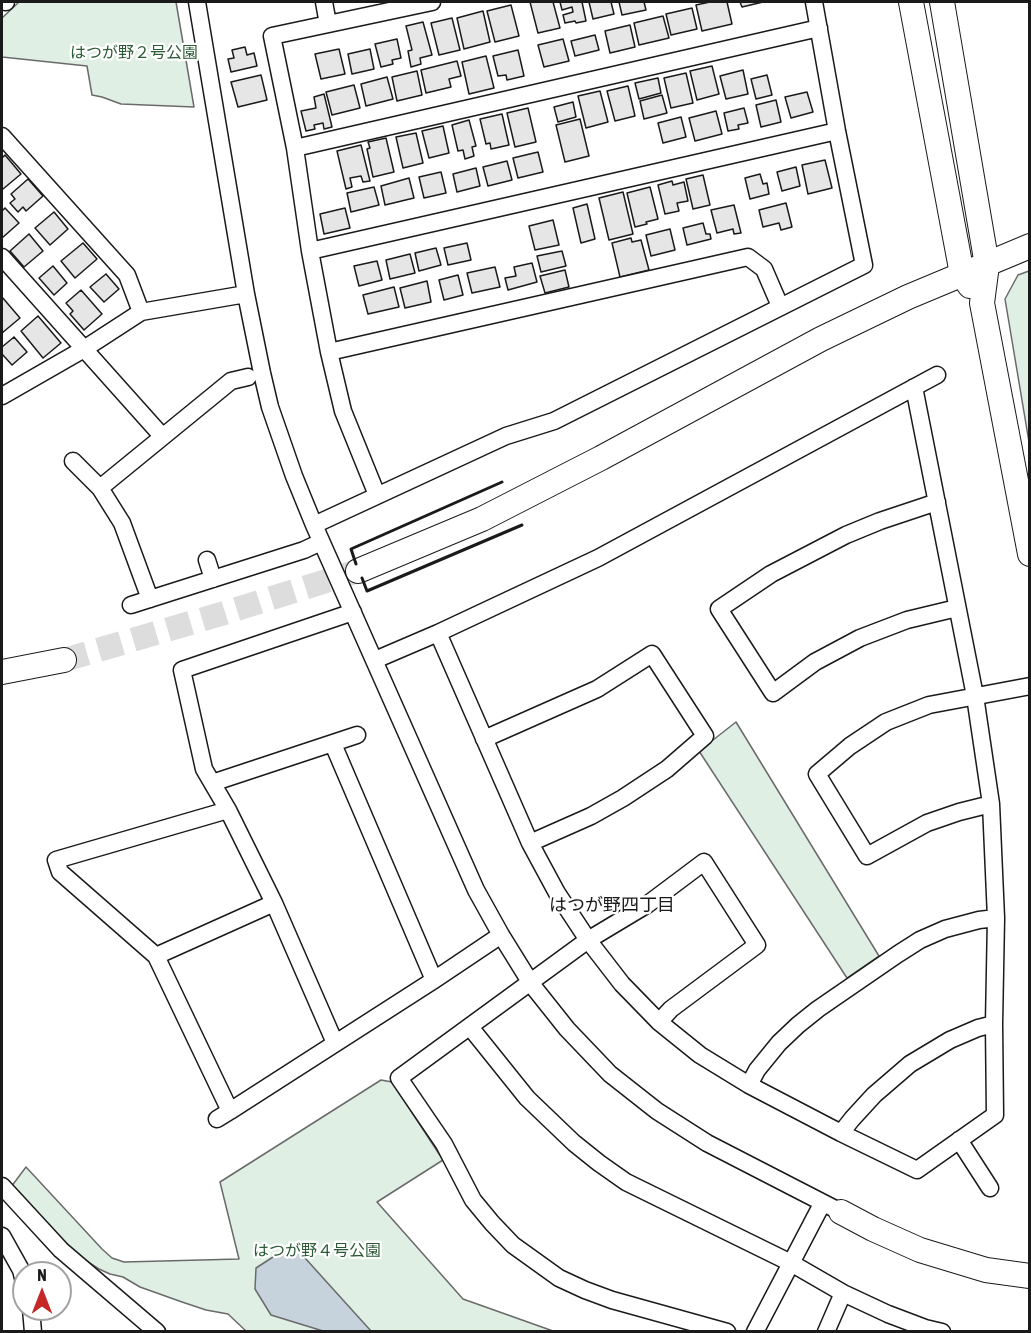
<!DOCTYPE html>
<meta charset="utf-8">
<style>
body{margin:0}
#map{position:relative;width:1031px;height:1333px;overflow:hidden;background:#fff;font-family:"Asap Condensed",sans-serif}
canvas{display:block}
.frame{position:absolute;inset:0;border:3px solid #1a1a1a;pointer-events:none}
.north{position:absolute;left:12px;top:1261px;width:60px;height:60px;box-sizing:border-box;background:#fff;border:2px solid #a3a3a3;border-radius:50%;rotate:0deg;font-size:16px;font-weight:700;line-height:24px;text-align:center;color:#1a1a1a}
.north::after{content:'';display:block;margin:auto;width:21px;height:27px;background:#c62828;clip-path:polygon(50% 0,100% 100%,50% 72%,0 100%)}
</style>
<div id="map">
<canvas width="1031" height="1333"></canvas>
<div class="frame"></div>
<div class="north">N</div>
</div>
<script>
const c = document.querySelector('canvas').getContext('2d');
c.lineJoin = 'round';
function fill(path, color) {
  c.fillStyle = color;
  c.fill(path, 'evenodd');
}
function poly(rows) {
  const path = new Path2D();
  for (const r of rows) {
    path.moveTo(r[0], r[1]);
    for (let i = 2; i < r.length; i += 2) path.lineTo(r[i], r[i + 1]);
  }
  return path;
}
function trace(path, color, width, dash) {
  c.strokeStyle = color;
  c.lineWidth = width;
  c.lineCap = dash ? 'butt' : 'round';
  c.setLineDash(dash || []);
  c.stroke(path);
}
function label(font, color, halo, rows, align = 'center') {
  c.font = font + ' "Asap Condensed","Noto Sans JP",sans-serif';
  c.lineWidth = 4.5;
  c.setLineDash([]);
  c.textBaseline = 'middle';
  c.strokeStyle = halo;
  c.fillStyle = color;
  for (const [text, x, y, turn = 0] of rows) {
    c.save();
    c.translate(x, y);
    c.rotate((+turn || 0) * Math.PI / 180);
    c.textAlign = isNaN(turn) ? turn : align;
    if (halo) c.strokeText(text, 0, 0);
    c.fillText(text, 0, 0);
    c.restore();
  }
}
const green = poly([
 [19,2,176,2,194,107,121,104,102,97,92,95,87,66,2,57,2,18,19,2],
 [1029,271,1030,271,1029,442,1005,299,1018,275,1029,271],
 [736,722,879,956,847,978,699,751,736,722],
 [381,1080,392,1082,443,1160,377,1202,463,1299,553,1331,246,1331,228,1314,206,1310,182,1302,140,1287,123,1277,110,1274,99,1269,80,1257,11,1187,26,1167,102,1249,112,1258,124,1262,239,1259,220,1182,381,1080]
]);
fill(green, '#e0efe3');
trace(green, '#6a6a6a', 1.5);
const water = poly([
 [287,1248,296,1248,371,1331,323,1331,271,1315,255,1289,256,1268,287,1248]
]);
fill(water, '#c6d2dc');
trace(water, '#6a6a6a', 1.5);
const building = poly([
 [530,2,553,2,560,28,538,33,530,2],
 [560,2,582,2,586,21,576,23,575,21,565,23,563,15,573,12,572,7,562,10,560,2],
 [589,2,611,2,614,14,593,19,589,2],
 [619,2,644,2,646,10,622,15,619,2],
 [710,2,727,2,732,24,702,31,696,5,710,2],
 [740,2,763,2,742,7,740,2],
 [511,5,519,36,495,42,487,11,511,5],
 [692,8,697,29,671,35,666,14,692,8],
 [483,11,490,42,464,49,457,18,483,11],
 [663,16,669,38,639,45,634,23,663,16],
 [452,18,460,50,439,55,431,23,452,18],
 [423,22,432,55,420,58,421,64,411,67,408,51,412,50,406,26,423,22],
 [630,25,635,47,610,53,605,31,630,25],
 [595,35,599,50,575,56,571,41,595,35],
 [397,39,401,58,392,60,393,64,381,67,375,44,397,39],
 [563,39,569,61,544,67,538,45,563,39],
 [245,47,247,55,254,53,257,66,231,72,228,59,234,58,232,50,245,47],
 [339,49,345,74,321,79,315,54,339,49],
 [370,49,374,69,352,74,348,54,370,49],
 [518,50,524,76,507,80,506,75,498,76,493,56,518,50],
 [486,56,494,88,469,94,462,62,486,56],
 [457,61,461,76,449,79,451,87,426,93,421,70,457,61],
 [712,66,719,94,697,100,690,71,712,66],
 [743,70,748,94,726,99,720,76,743,70],
 [417,71,422,95,397,101,392,77,417,71],
 [686,73,693,103,671,108,664,78,686,73],
 [261,75,267,100,238,107,231,82,261,75],
 [767,75,772,95,756,99,751,79,767,75],
 [387,77,393,99,366,106,361,84,387,77],
 [658,78,661,93,639,99,635,83,658,78],
 [354,85,360,108,332,115,326,92,354,85],
 [628,86,635,116,615,121,607,91,628,86],
 [600,91,608,122,586,128,578,96,600,91],
 [807,92,813,112,791,118,785,97,807,92],
 [324,94,332,127,324,129,323,123,314,125,315,129,306,131,301,111,316,108,314,97,324,94],
 [662,95,667,113,644,119,640,101,662,95],
 [776,100,781,122,761,127,756,105,776,100],
 [573,102,576,117,558,122,554,107,573,102],
 [528,108,536,142,515,147,507,113,528,108],
 [744,108,748,123,738,125,739,129,728,131,724,113,744,108],
 [716,111,722,134,695,141,689,118,716,111],
 [502,114,509,145,491,149,490,143,486,144,480,119,502,114],
 [681,117,686,137,663,143,658,123,681,117],
 [580,119,589,156,565,162,556,125,580,119],
 [469,120,476,146,472,147,474,156,465,159,463,150,458,151,452,125,469,120],
 [443,126,449,153,429,158,422,131,443,126],
 [416,133,423,163,403,168,396,137,416,133],
 [386,138,394,172,373,177,367,149,370,148,368,142,386,138],
 [361,145,370,181,363,182,361,176,350,178,352,187,346,189,337,151,361,145],
 [538,152,543,172,518,178,513,158,538,152],
 [5,155,21,174,3,189,2,188,2,158,5,155],
 [825,160,832,188,808,194,802,165,825,160],
 [507,161,512,180,488,186,483,167,507,161],
 [796,167,800,186,782,191,777,172,796,167],
 [476,168,480,186,457,192,453,174,476,168],
 [441,172,446,193,424,198,419,177,441,172],
 [760,174,763,184,767,183,769,194,750,199,745,178,760,174],
 [703,175,710,205,693,209,686,179,703,175],
 [409,178,414,198,385,205,381,186,409,178],
 [28,179,43,196,26,211,23,207,18,212,10,203,15,199,11,194,28,179],
 [672,181,673,185,684,182,688,201,677,203,679,211,665,214,658,185,672,181],
 [374,187,379,205,351,212,347,193,374,187],
 [650,187,658,219,646,222,647,224,635,227,627,193,650,187],
 [623,192,633,234,609,240,599,198,623,192],
 [786,203,792,227,781,230,779,223,763,227,759,210,786,203],
 [587,204,595,239,581,243,573,208,587,204],
 [734,205,741,233,734,234,733,229,717,233,711,210,734,205],
 [5,208,19,223,2,238,2,211,5,208],
 [345,208,350,228,324,234,320,214,345,208],
 [54,212,68,229,50,245,35,228,54,212],
 [553,220,559,245,535,250,529,226,553,220],
 [703,223,706,234,710,234,711,239,687,245,683,228,703,223],
 [670,229,675,250,651,256,646,235,670,229],
 [29,234,43,251,24,267,10,251,29,234],
 [631,238,632,242,641,240,649,270,620,277,612,243,631,238],
 [83,243,97,259,75,278,61,261,83,243],
 [467,243,471,260,448,265,444,248,467,243],
 [436,248,441,265,419,271,415,253,436,248],
 [562,251,566,266,541,272,537,256,562,251],
 [410,254,415,273,390,279,386,260,410,254],
 [377,261,382,280,359,286,354,266,377,261],
 [532,263,537,282,508,290,505,278,516,276,514,267,532,263],
 [53,266,67,283,54,295,39,278,53,266],
 [495,267,500,287,472,293,467,273,495,267],
 [565,270,569,287,545,293,540,276,565,270],
 [106,274,119,289,104,302,90,287,106,274],
 [458,275,463,295,444,300,439,280,458,275],
 [427,281,431,302,405,308,400,288,427,281],
 [394,287,399,307,368,314,363,295,394,287],
 [81,290,102,314,84,330,70,314,73,311,66,303,81,290],
 [2,297,20,318,2,333,2,297],
 [38,316,61,343,43,358,21,331,38,316],
 [14,337,27,352,12,365,2,354,2,347,14,337]
]);
fill(building, '#e6e6e6');
trace(building, '#1a1a1a', 1.5);
trace(poly([
 [64,660,221,614,358,571]
]), '#ddd', 24, [24, 12]);
const street = poly([
 [5,2,6,2],
 [197,2,246,294,262,373,270,407,294,476,314,525,476,890,501,935,532,985,567,1029,610,1074,657,1111,707,1143,841,1212],
 [324,2,328,24],
 [2,136,127,275,141,312,84,349,2,396],
 [295,148,819,28],
 [310,251,837,131],
 [2,257,162,436],
 [141,312,246,294],
 [329,352,748,257,764,269,780,306],
 [73,461,100,488,122,523,150,599],
 [100,488,231,381,248,377],
 [377,495,343,411,329,352,310,251,295,148,272,36,432,2],
 [937,502,880,521,846,535,771,574,719,609,773,693,815,662,860,638,907,620,957,608],
 [314,525,506,436,554,421,864,265,837,131,814,2],
 [207,560,213,579],
 [131,605,304,550,321,542],
 [438,633,530,843,557,893,588,940,622,984,659,1022,700,1055,749,1085,841,1133,917,1170,995,1115,994,1024,996,918,991,804,975,696,914,387],
 [375,660,438,633,598,558,937,375],
 [484,739,597,689,652,654,705,736,667,769,623,798,591,816,530,843],
 [333,744,434,980],
 [212,783,357,735],
 [991,804,959,812,927,823,867,856,817,774,850,746,886,722,929,705,1030,686],
 [228,810,56,860,60,872,156,956,230,1111,434,980,501,935],
 [156,956,274,903],
 [659,1022,671,1009,757,945,704,862,648,904,588,940,399,1078,444,1144,473,1200,492,1223,513,1245,559,1278,585,1290,612,1300,727,1332],
 [470,1027,527,1098,574,1143,599,1163,626,1182,791,1263,843,1293,888,1314,925,1328,942,1332],
 [335,1043,274,903,228,810,204,769,182,670,353,612],
 [749,1085,757,1070,779,1043,798,1025,818,1009,898,954,920,940,945,929,979,920,996,918],
 [217,1119,230,1111],
 [841,1133,852,1119,874,1095,910,1064,950,1040,978,1028,994,1024],
 [959,1140,990,1188],
 [2,1186,61,1250,157,1332],
 [2,1236,21,1270,24,1282],
 [31,1309,33,1332],
 [755,1332,822,1204],
 [826,1332,843,1293]
]);
const secondary = poly([
 [911,2,962,274,970,286],
 [942,2,987,265,982,303,1030,554],
 [358,571,482,519,601,458,821,339,908,297,1030,246],
 [2,672,64,660],
 [841,1212,873,1229,920,1250,986,1270,1030,1276]
]);
trace(street, '#1a1a1a', 19);
trace(secondary, '#1a1a1a', 26);
trace(street, '#fff', 16);
trace(secondary, '#fff', 24);
trace(poly([
 [356,564,351,549,502,482],
 [362,578,367,591,522,525]
]), '#1a1a1a', 3);
label('16px', '#2b5a34', '#fff', [
 ["はつが野２号公園",134,53],
 ["はつが野４号公園",317,1251]
]);
label('18px', '#1a1a1a', '#fff', [
 ["はつが野四丁目",612,905]
]);
</script>
